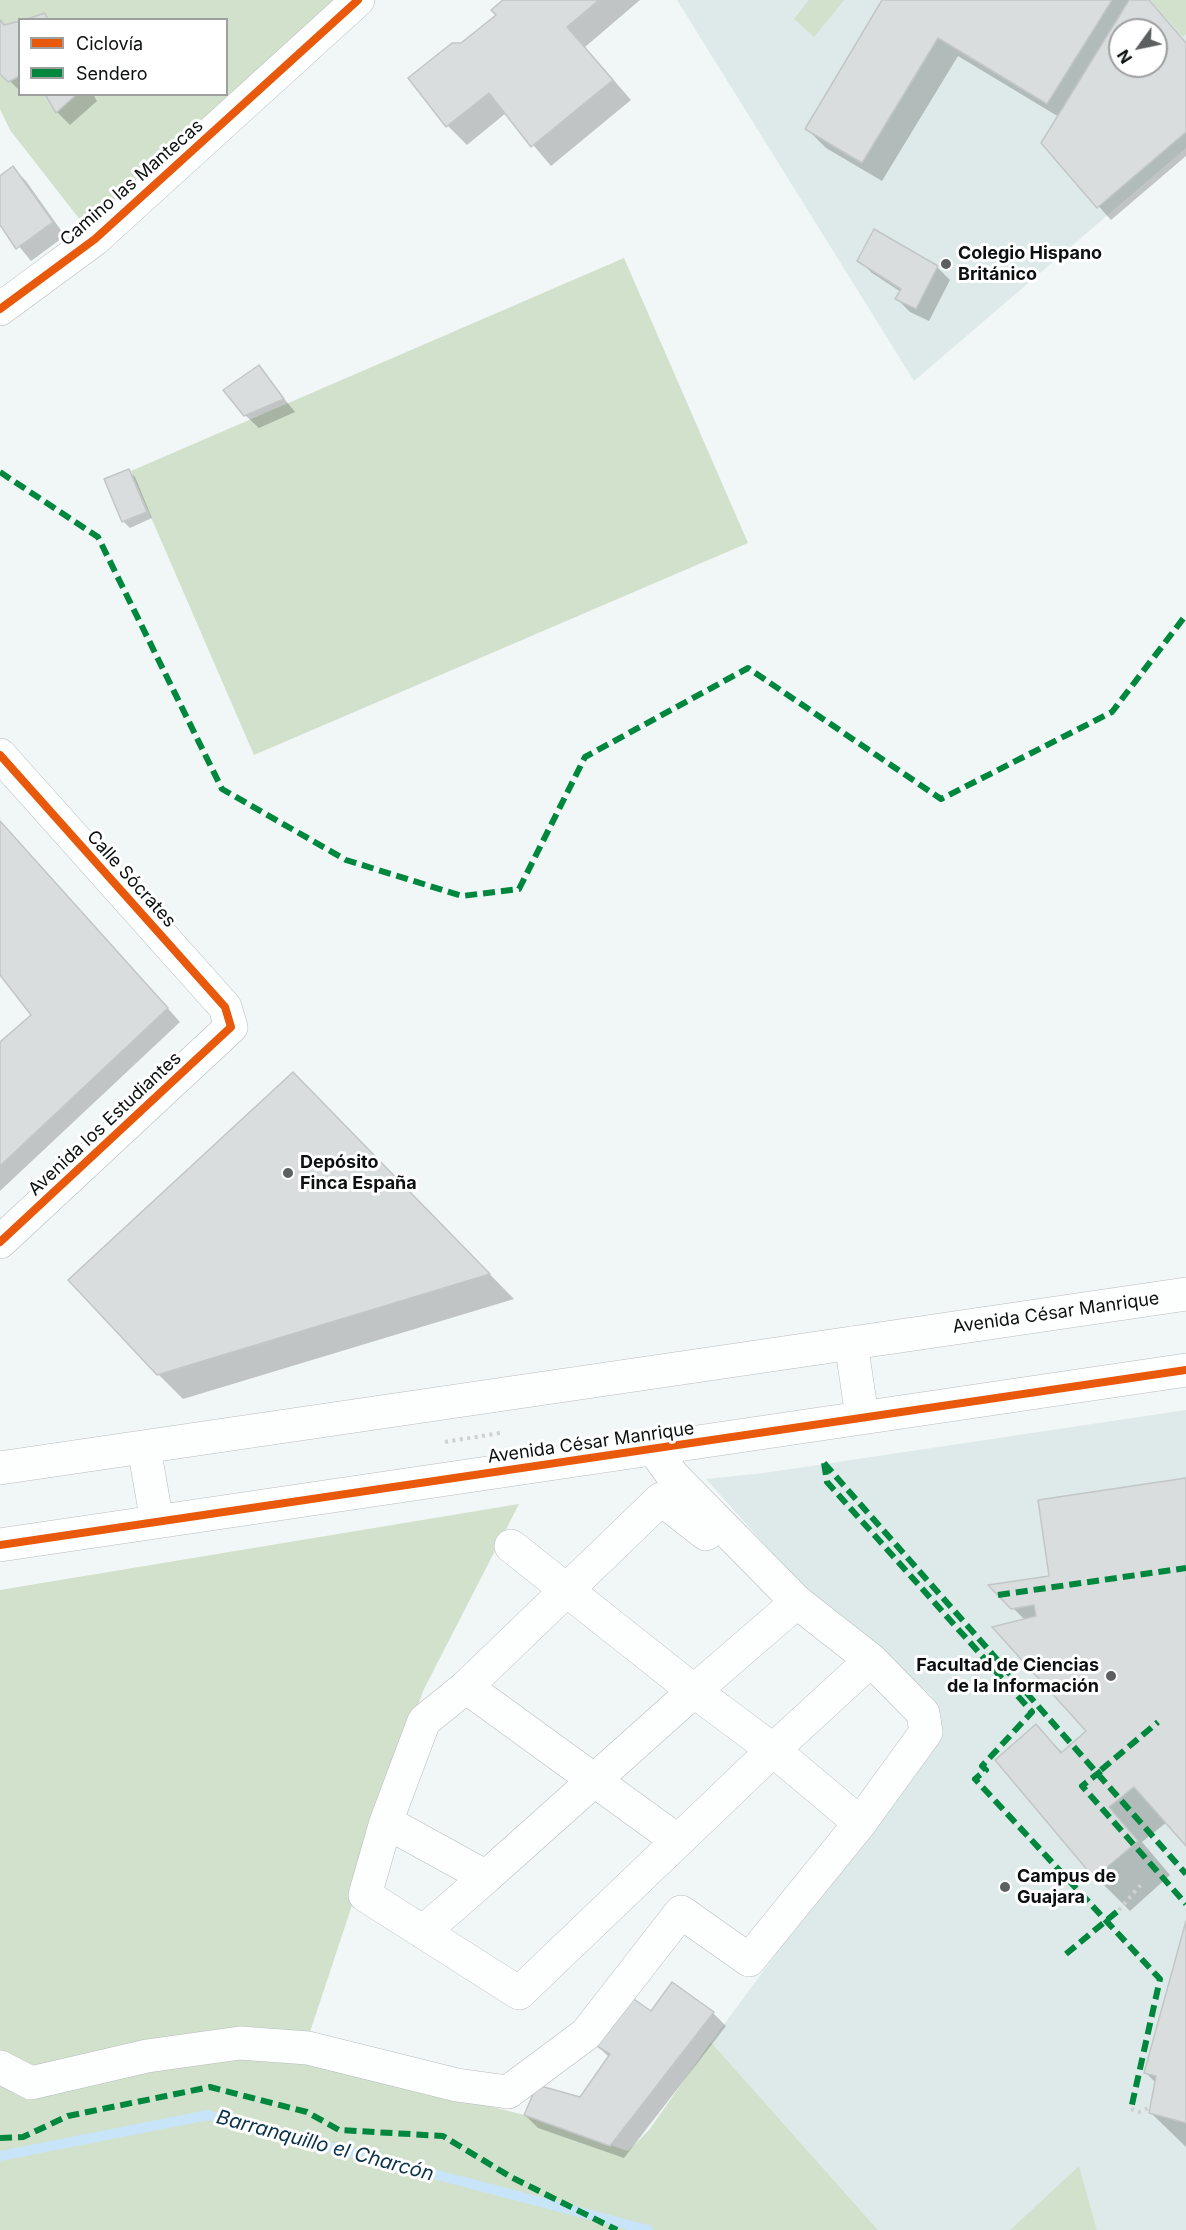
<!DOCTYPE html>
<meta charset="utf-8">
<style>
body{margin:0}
#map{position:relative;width:1186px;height:2230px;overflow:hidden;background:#f1f6f6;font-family:Inter,sans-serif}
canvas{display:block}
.legend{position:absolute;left:18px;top:18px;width:210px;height:78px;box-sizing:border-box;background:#fff;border:2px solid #9e9f9f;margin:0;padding:8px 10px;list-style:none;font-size:18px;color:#0d1010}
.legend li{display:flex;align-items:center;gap:12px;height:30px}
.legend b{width:30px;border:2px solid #9e9f9f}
.north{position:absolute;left:1108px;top:18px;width:60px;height:60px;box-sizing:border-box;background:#fff;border:2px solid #9e9f9f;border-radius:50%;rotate:237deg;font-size:16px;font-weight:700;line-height:24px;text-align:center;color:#0d1010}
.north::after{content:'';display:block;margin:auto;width:21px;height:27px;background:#5d6060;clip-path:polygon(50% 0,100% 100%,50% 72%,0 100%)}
</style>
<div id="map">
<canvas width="1186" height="2230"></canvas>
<ul class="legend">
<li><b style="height:8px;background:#e8590c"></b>Ciclovía</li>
<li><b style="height:8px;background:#00873e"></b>Sendero</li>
</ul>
<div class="north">N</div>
</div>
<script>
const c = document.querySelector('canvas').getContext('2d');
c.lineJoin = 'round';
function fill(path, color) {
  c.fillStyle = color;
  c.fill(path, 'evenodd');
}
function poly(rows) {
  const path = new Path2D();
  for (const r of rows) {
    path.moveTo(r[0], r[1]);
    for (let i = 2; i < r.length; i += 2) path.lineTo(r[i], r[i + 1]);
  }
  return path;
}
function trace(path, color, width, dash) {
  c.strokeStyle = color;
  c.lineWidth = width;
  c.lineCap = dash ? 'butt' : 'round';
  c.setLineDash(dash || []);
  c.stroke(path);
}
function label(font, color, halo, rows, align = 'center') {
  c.font = font + ' Inter,sans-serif';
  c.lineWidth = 6;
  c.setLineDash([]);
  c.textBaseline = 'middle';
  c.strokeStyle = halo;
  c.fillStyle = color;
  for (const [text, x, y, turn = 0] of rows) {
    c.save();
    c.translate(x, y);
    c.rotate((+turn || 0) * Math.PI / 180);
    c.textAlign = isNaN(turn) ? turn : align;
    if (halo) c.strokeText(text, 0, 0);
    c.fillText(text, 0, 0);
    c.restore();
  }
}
fill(poly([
 [677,0,1186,0,1186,148,914,381],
 [1120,30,1156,30,1156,66,1120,66],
 [1186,1410,1186,2230,1097,2230,1079,2167,1010,2230,878,2230,711,2042,939,1733,941,1715,931,1695,808,1593,706,1479,764,1473]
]), '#deeae9');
fill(poly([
 [0,0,358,0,95,239,10,130,0,109],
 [20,20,226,20,226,94,20,94],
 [809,0,844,0,814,37,794,19],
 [1150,0,1186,0,1186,34,1183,37],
 [624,258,748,543,254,755,131,471],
 [519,1504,423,1691,310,2032,470,2101,524,2115,628,2151,649,2130,711,2042,878,2230,0,2230,0,1590],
 [1079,2166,1097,2230,1010,2230]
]), '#d1e1cc');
fill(poly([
 [506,0,640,0,585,47,631,100,551,166,506,113,467,145,448,126,410,78,461,45,499,15],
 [884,0,1149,0,1186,44,1186,156,1111,220,1042,143,1059,117,958,56,882,181,826,148,807,129],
 [1120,30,1156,30,1156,66,1120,66],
 [0,19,6,26,20,22,20,91,0,71],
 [47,94,93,94,97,101,70,125,57,112],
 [13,168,26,181,65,236,31,261,0,223,0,178],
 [859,260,937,267,950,280,929,321,910,312,897,299,901,292,872,273],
 [258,367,295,412,259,428,245,415],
 [129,471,135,477,152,518,130,528,124,522,106,480],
 [0,821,180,1022,0,1191,0,1044,33,1015,0,973],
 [318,1099,514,1299,183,1399,158,1374],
 [1186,1479,1186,1844,1167,1822,1142,1842,1170,1875,1130,1911,1096,1877,1036,1726,1063,1753,1088,1731,1025,1620,991,1586,1050,1577],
 [1186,1927,1186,2147,1151,2113,1156,2083,1145,2072],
 [652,2013,713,2013,726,2026,624,2158,538,2128,525,2115,580,2099,609,2057,594,2043]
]), '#0003');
trace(poly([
 [0,2156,208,2115,648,2230]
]), '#c8e4f9', 10);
const building = poly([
 [503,0,599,0,567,27,613,80,531,147,489,93,446,127,408,78,452,43,461,43,496,15,491,10,503,0],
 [882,0,1112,0,1047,104,938,38,862,163,805,129,882,0],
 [1129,0,1149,0,1186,43,1186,132,1097,208,1041,143,1129,0],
 [1120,30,1156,30,1156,66,1120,66,1120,30],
 [45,13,48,20,24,20,45,13],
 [0,20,4,25,20,21,20,76,8,82,0,74,0,20],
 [45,94,77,94,56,113,45,94],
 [13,166,53,222,16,249,0,225,0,176,13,166],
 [874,229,938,266,916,309,895,299,901,289,857,261,874,229],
 [259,365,284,399,244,416,223,390,259,365],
 [129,469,147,512,122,522,104,479,129,469],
 [0,821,168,1008,0,1166,0,1042,31,1015,0,975,0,821],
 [293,1072,490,1274,157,1375,68,1280,293,1072],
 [1186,1478,1186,1846,1134,1787,1109,1807,1138,1841,1094,1878,995,1760,1036,1724,1061,1753,1086,1731,992,1627,1036,1616,1034,1605,1011,1609,988,1585,1049,1576,1038,1500,1186,1478],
 [1186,1921,1186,2123,1149,2113,1156,2076,1144,2073,1186,1921],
 [672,1982,714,2012,610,2146,524,2115,537,2085,580,2097,610,2054,592,2043,628,1995,651,2011,672,1982]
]);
fill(building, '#d9ddde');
trace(building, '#c2c6c6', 1.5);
const minor = poly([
 [0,309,95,239,358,0],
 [0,755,225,1007,231,1027,0,1242],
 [851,1343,862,1416],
 [144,1448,157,1522],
 [0,1468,1186,1294],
 [0,1545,1186,1370],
 [511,1546,694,1691,797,1602],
 [466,1687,678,1841],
 [694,1691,773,1750,519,1993,365,1895,386,1822,486,1877,694,1691],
 [386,1822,424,1721,466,1687,661,1499,706,1534],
 [860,1823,773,1750,871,1660],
 [423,1932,486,1877],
 [0,2067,31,2083,147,2056,240,2043,308,2048,457,2085,508,2092,586,2034,681,1912,749,1960,860,1823,926,1732,923,1713,871,1660,797,1602,673,1476,653,1448]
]);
trace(minor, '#babdbd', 34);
trace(poly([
 [445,1442,500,1433],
 [1119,1910,1143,1882],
 [1131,2109,1139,2112,1150,2107]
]), '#cfd0d0', 4, [3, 4.5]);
trace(minor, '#fdfefe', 33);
trace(poly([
 [0,472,98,537,222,789,346,860,462,896,519,889,585,757,748,668,941,799,1112,712,1186,615],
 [824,1463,827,1482,1032,1712,982,1766,986,1770,975,1779,1160,1979,1131,2109],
 [824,1463,1186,1874],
 [998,1595,1186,1568],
 [1101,1770,1158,1722],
 [1101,1771,1082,1786,1186,1904],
 [1066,1954,1119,1910],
 [0,2138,23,2137,68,2116,210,2087,307,2112,339,2130,443,2136,511,2177,617,2230]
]), '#00873e', 6, [12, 6]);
trace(poly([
 [0,309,95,239,358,0],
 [0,755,225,1007,231,1027,0,1242],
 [0,1545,1186,1370]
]), '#e8590c', 8);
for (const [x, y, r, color] of [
 [946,264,6,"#5d6060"],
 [288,1173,6,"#5d6060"],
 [1111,1676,6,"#5d6060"],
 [1005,1887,6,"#5d6060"]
]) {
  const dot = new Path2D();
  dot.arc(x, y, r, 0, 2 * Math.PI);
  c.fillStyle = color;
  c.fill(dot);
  trace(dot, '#fff', 2);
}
label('18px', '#0d1010', '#fff', [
 ["Camino las Mantecas",132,183,-41],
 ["Calle Sócrates",131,879,48],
 ["Avenida los Estudiantes",105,1124,-43],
 ["Avenida César Manrique",1056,1313,-8],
 ["Avenida César Manrique",591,1443,-8]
]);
label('bold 18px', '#0d1010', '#fff', [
 ["Colegio Hispano",958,254],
 ["Británico",958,275],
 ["Depósito",300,1163],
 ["Finca España",300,1184],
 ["Facultad de Ciencias",1099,1666,"right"],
 ["de la Información",1099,1687,"right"],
 ["Campus de",1017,1877],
 ["Guajara",1017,1898]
], 'left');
label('italic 20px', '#093149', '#fff', [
 ["Barranquillo el Charcón",325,2146,15]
]);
</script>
